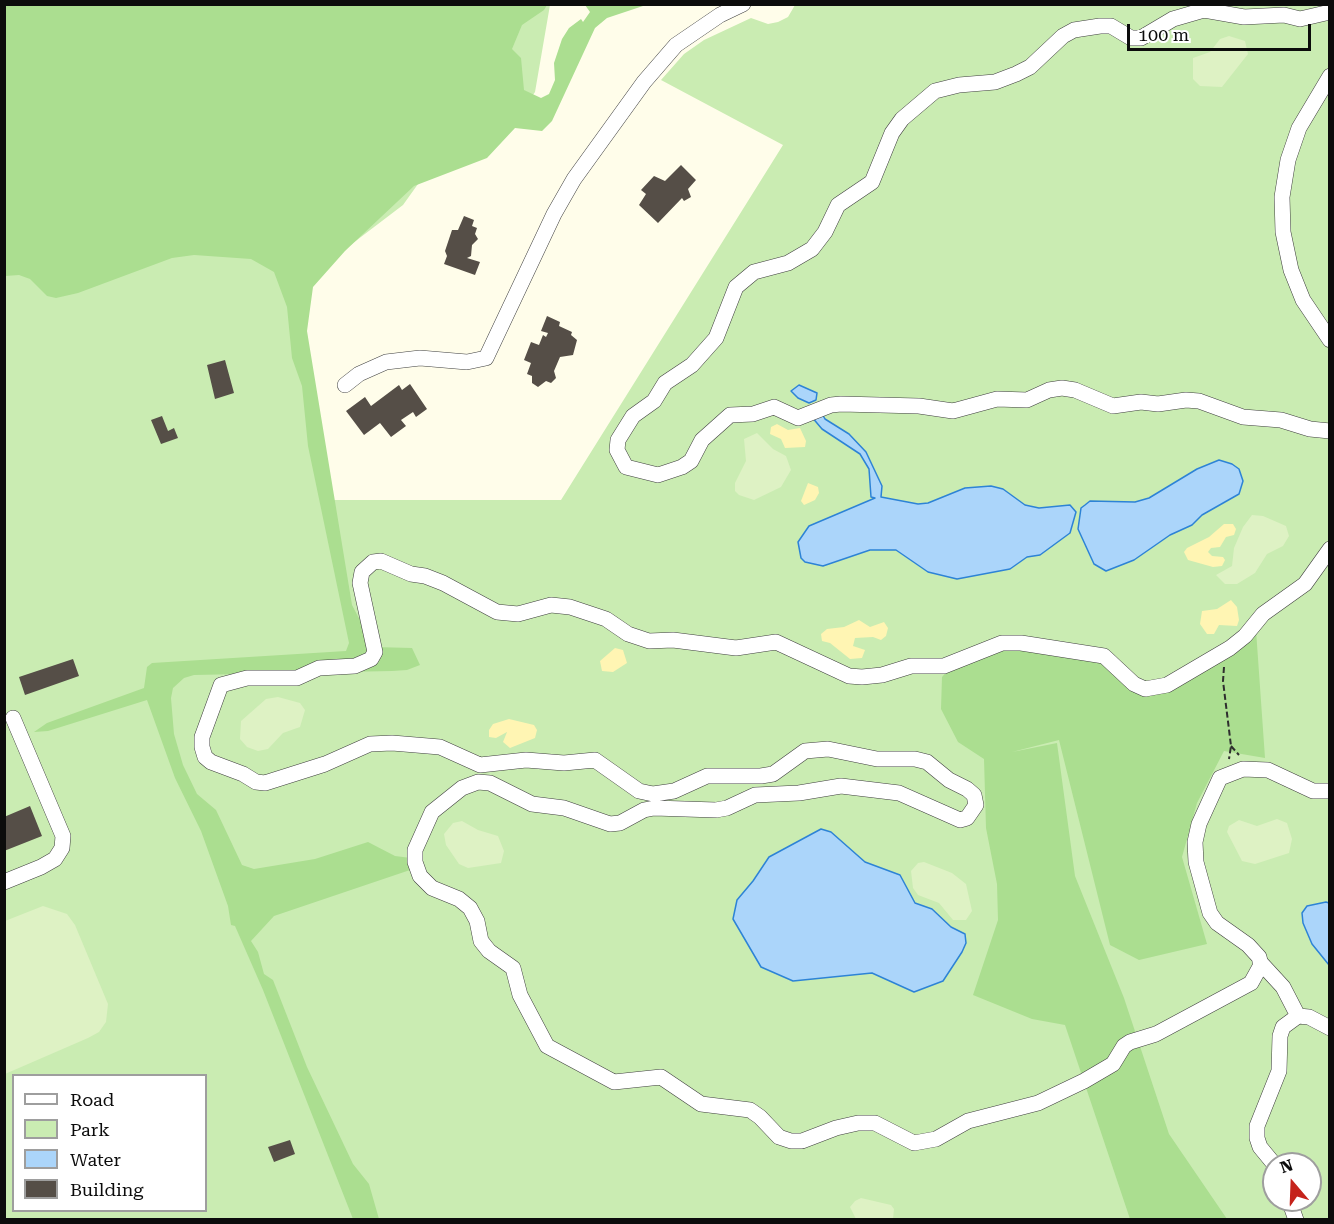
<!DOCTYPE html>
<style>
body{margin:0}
#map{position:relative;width:1334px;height:1224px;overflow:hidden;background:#fffdea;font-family:"Roboto Serif",serif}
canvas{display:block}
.frame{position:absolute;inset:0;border:6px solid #0c0c0c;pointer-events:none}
.legend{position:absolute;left:12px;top:1074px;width:195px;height:138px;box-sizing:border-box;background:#fff;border:2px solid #9e9e9e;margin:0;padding:8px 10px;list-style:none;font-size:18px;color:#0c0c0c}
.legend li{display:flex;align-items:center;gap:12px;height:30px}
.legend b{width:30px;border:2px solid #9e9e9e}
.north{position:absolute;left:1262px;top:1152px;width:60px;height:60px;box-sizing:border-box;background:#fff;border:2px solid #9e9e9e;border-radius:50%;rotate:341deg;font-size:16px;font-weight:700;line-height:24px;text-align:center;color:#0c0c0c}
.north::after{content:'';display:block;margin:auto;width:21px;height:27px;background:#c5231b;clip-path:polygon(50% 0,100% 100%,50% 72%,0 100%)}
.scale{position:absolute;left:1127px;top:24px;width:184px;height:27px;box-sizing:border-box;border:3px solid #0c0c0c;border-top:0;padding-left:8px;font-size:18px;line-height:21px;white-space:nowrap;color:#0c0c0c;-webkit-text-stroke:4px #fff;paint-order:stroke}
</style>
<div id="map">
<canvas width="1334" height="1224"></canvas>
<div class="frame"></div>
<ul class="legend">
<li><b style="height:8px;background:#fff"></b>Road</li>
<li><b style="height:16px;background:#caecb2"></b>Park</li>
<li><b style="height:16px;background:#abd5fa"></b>Water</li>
<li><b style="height:16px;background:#554e47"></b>Building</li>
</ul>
<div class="north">N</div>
<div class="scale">100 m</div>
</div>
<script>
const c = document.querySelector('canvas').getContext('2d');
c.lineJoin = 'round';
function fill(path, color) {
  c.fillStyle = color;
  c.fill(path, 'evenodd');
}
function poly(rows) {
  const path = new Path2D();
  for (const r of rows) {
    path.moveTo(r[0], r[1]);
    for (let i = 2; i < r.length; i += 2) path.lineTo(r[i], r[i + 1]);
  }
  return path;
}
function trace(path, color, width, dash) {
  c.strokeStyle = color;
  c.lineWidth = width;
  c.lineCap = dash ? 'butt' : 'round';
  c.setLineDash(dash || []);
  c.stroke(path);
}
fill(poly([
 [5,5,550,5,535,92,499,144,423,177,403,205,290,291,330,500,561,500,783,145,661,80,684,54,704,40,751,18,768,24,778,22,788,17,795,5,1329,5,1329,1219,5,1220],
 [14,1076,206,1076,206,1210,14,1210],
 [1274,1164,1310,1164,1310,1200,1274,1200]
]), '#caecb2');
fill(poly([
 [5,5,547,5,544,10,522,25,512,49,521,58,524,90,541,98,549,94,555,80,554,63,562,39,569,28,581,19,583,22,590,12,585,5,646,5,607,18,595,28,552,121,542,131,515,128,487,158,414,186,345,251,313,287,307,331,352,605,374,647,412,648,420,665,407,670,392,671,194,675,184,678,173,688,171,698,174,734,183,765,197,794,216,810,242,865,254,869,315,859,368,842,395,856,411,858,413,869,274,916,251,941,258,952,264,974,273,980,307,1067,353,1164,369,1184,379,1219,353,1219,263,990,235,926,231,925,228,906,201,831,175,778,147,700,48,731,34,732,47,723,144,688,147,667,152,663,346,651,349,643,308,446,302,386,292,358,287,307,274,272,251,259,194,255,172,258,78,293,56,298,47,296,30,279,19,275,5,276],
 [1256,630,1265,758,1224,751,1197,803,1182,857,1207,944,1139,960,1110,945,1059,740,1012,752,1057,743,1075,876,1124,998,1169,1134,1227,1219,1130,1219,1065,1025,1032,1019,973,995,998,920,997,884,986,828,984,759,958,742,941,709,942,677,950,668,1005,646,1100,658,1158,692]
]), '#abde90');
fill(poly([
 [777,424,788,430,800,428,806,441,805,447,785,448,781,439,770,434,771,427],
 [808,483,818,487,819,493,815,500,804,505,801,501],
 [1224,524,1233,524,1236,529,1234,535,1226,537,1220,547,1211,548,1208,552,1212,556,1223,557,1225,560,1222,566,1213,567,1188,560,1184,552,1187,548,1209,537],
 [1231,600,1237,607,1239,620,1237,626,1219,625,1214,634,1207,634,1200,624,1202,611,1217,609],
 [859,620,870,627,884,622,888,628,886,636,881,640,873,637,855,638,853,646,865,650,862,658,850,659,830,643,822,641,821,634,827,629,844,627],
 [615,648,623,650,627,663,613,672,602,671,600,661],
 [509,719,534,725,537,730,535,738,510,748,503,742,507,732,496,738,489,737,489,730,493,724]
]), '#fff5b3');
fill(poly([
 [1229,36,1245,41,1248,54,1222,87,1200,86,1193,79,1193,58,1210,52,1220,39],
 [757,433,773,449,786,456,791,470,781,487,754,500,739,495,735,491,735,483,746,461,744,439],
 [1252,515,1263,516,1286,526,1289,536,1283,546,1267,554,1255,573,1237,584,1225,584,1216,575,1232,566,1234,548,1243,527],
 [278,697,300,703,305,710,300,727,283,733,268,749,258,751,247,747,240,739,241,721,266,699],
 [1239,820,1257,826,1277,819,1287,823,1292,839,1289,853,1255,864,1242,861,1227,832,1229,826],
 [462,821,478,830,498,836,504,851,501,863,468,868,459,864,446,845,444,834,453,823],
 [924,862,952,873,966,884,972,911,966,920,953,920,939,903,918,895,913,888,911,871,918,863],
 [43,906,67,914,75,925,108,1004,106,1022,99,1032,88,1038,5,1074,5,921],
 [861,1198,891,1205,894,1209,893,1219,856,1219,850,1207,855,1201]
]), '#def2c4');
const water = poly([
 [799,385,817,393,816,400,809,403,798,398,791,391,799,385],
 [821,412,825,419,849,434,866,452,882,486,881,497,918,504,928,503,965,488,991,486,1003,489,1025,505,1039,508,1070,505,1076,512,1070,533,1040,555,1027,557,1010,569,957,579,928,572,896,550,870,550,823,566,805,562,801,558,798,542,809,526,875,498,871,497,869,469,860,454,822,429,811,416,821,412],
 [1219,460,1232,464,1239,469,1243,481,1239,494,1202,515,1192,525,1170,535,1134,560,1106,571,1094,564,1078,529,1081,508,1085,505,1090,501,1135,502,1149,498,1197,469,1219,460],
 [821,829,831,832,865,862,900,875,915,903,932,909,951,927,965,934,966,943,962,952,943,981,914,992,872,973,793,981,761,967,733,919,737,900,753,881,769,857,821,829],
 [1326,902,1329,903,1329,965,1312,944,1303,923,1302,913,1307,906,1326,902]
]);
fill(water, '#abd5fa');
trace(water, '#2d83d6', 1.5);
fill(poly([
 [681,165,696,180,688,189,691,197,684,201,682,198,658,223,639,205,646,194,641,190,654,176,665,181],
 [464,216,474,220,472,226,477,228,475,234,478,239,472,245,471,256,467,258,480,262,475,275,444,264,447,256,445,251,452,230,458,230],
 [547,316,560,322,559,326,572,332,571,335,577,340,573,355,560,357,554,371,556,378,551,383,546,381,538,387,532,383,532,376,527,374,531,363,524,360,531,342,539,345,543,335,546,337,548,333,541,331],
 [225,360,234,393,215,399,207,365],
 [410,384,427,409,416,417,413,412,401,420,406,426,391,437,380,423,364,435,346,411,365,397,371,406,399,385,402,390],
 [162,416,168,431,174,428,178,438,161,444,151,420],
 [73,659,79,676,25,695,19,677],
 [30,806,42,836,4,851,4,817],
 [290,1140,295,1154,274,1162,268,1147]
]), '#554e47');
const minor = poly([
 [1330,12,1300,19,1284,15,1244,17,1204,10,1173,19,1141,38,1131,38,1111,26,1100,26,1074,30,1063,36,1030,67,1016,74,995,82,959,85,935,91,902,119,892,133,872,182,838,205,825,232,812,249,788,263,754,272,736,287,716,338,692,365,665,383,654,401,633,416,618,440,617,450,626,467,658,475,682,467,691,461,702,440,730,415,753,414,774,407,798,418,831,405,841,404,919,406,953,411,997,399,1027,400,1049,390,1062,388,1075,390,1113,406,1141,402,1158,404,1186,400,1199,401,1243,417,1281,420,1310,429,1330,431],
 [1330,76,1299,128,1288,160,1282,197,1283,232,1291,270,1303,300,1330,340],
 [345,385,359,374,386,362,420,358,467,362,486,358,554,214,574,179,644,82,676,45,720,15,743,4],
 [1330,549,1305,584,1263,614,1245,636,1230,648,1167,685,1145,689,1134,684,1104,656,1021,643,1002,643,944,666,911,666,882,675,862,677,849,676,776,642,736,648,673,640,649,641,628,634,606,619,570,607,551,605,518,614,497,612,443,583,425,576,411,574,381,561,373,562,362,572,360,583,375,652,371,659,355,666,319,668,297,678,247,678,221,685,202,737,202,747,205,757,211,762,243,774,256,782,265,783,325,764,370,744,392,743,440,747,480,765,526,760,564,763,595,760,639,791,653,794,674,791,707,776,761,776,773,774,805,751,828,749,877,759,915,759,927,762,949,780,967,789,974,795,976,805,967,818,960,820,899,793,841,786,799,793,755,795,727,808,716,810,654,808,644,810,620,823,610,824,564,808,532,804,490,783,478,782,462,788,432,812,415,850,415,862,420,876,432,888,459,899,470,908,477,921,481,941,489,951,513,968,520,995,547,1046,614,1082,661,1077,701,1104,750,1110,760,1117,779,1137,791,1141,802,1141,836,1128,858,1123,875,1123,914,1143,936,1139,968,1121,1038,1103,1084,1081,1113,1064,1124,1046,1130,1042,1156,1034,1251,983,1261,965,1259,957,1248,945,1217,923,1210,913,1196,862,1195,842,1199,824,1220,778,1243,769,1268,770,1313,791,1330,791],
 [4,882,41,867,55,859,62,848,63,836,13,718],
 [1260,962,1283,987,1298,1016],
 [1274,1164,1260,1147,1257,1138,1257,1126,1279,1071,1280,1036,1283,1027,1298,1016,1309,1017,1330,1028],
 [1289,1200,1296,1220]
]);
trace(minor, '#3f3f3f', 16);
trace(poly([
 [1224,667,1223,681,1231,746,1229,759],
 [1231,746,1239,755]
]), '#2e2e2e', 2, [6, 3]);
trace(minor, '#fff', 15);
</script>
